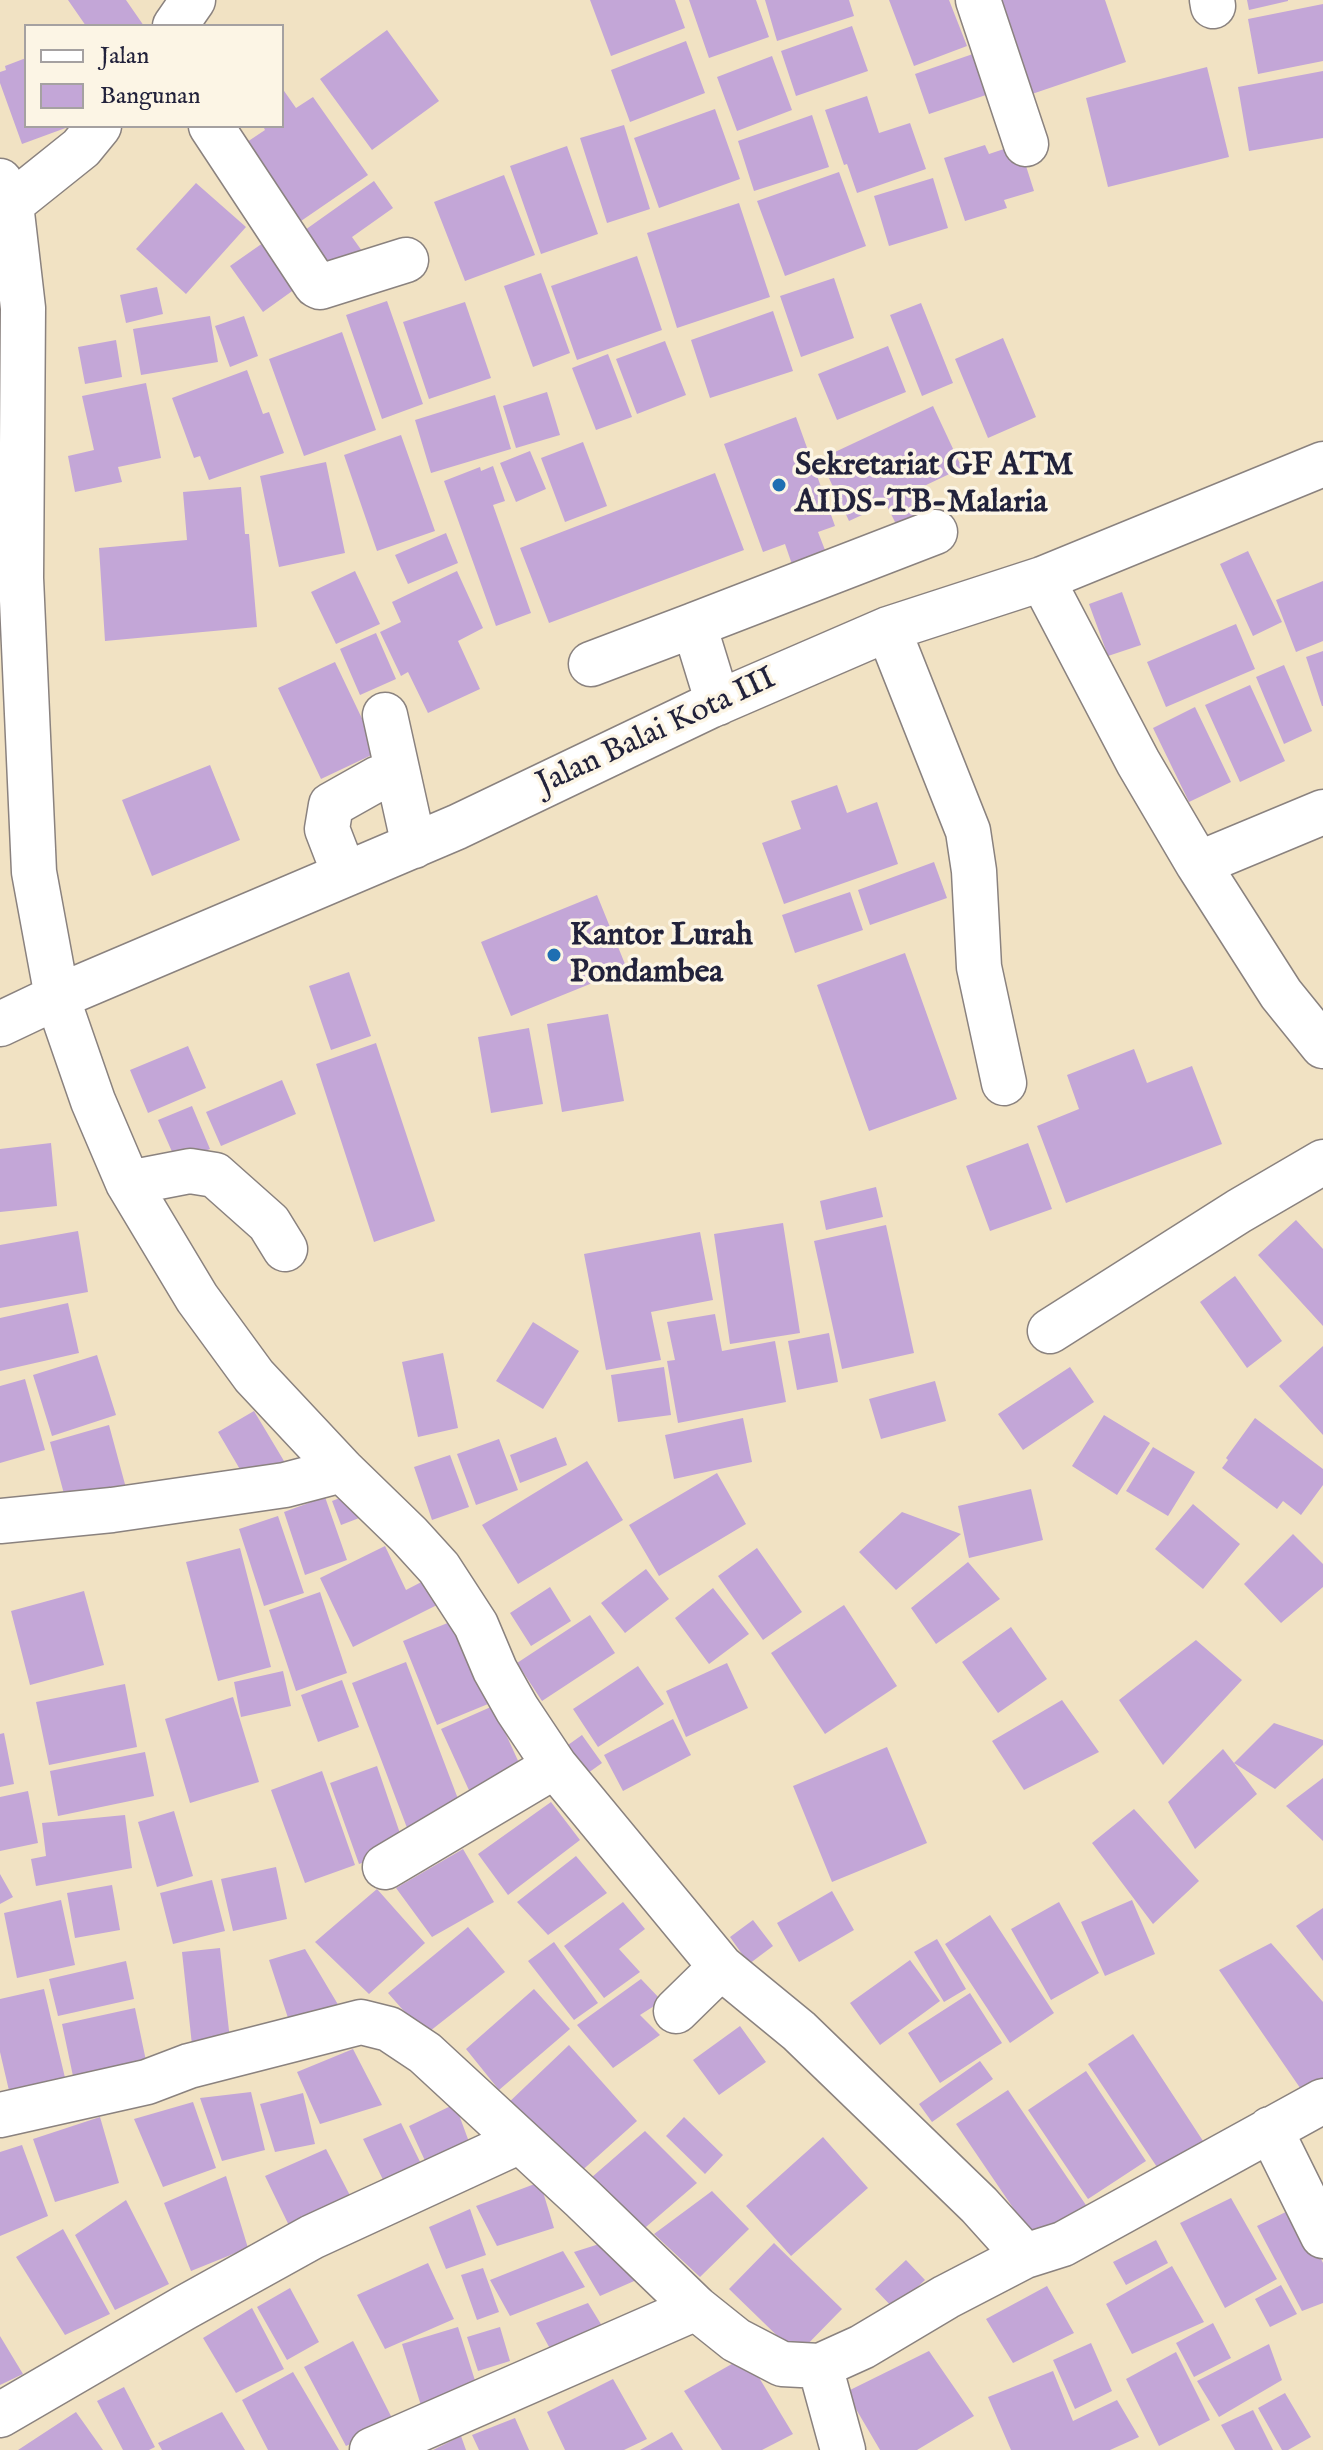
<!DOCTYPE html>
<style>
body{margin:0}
#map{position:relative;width:1323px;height:2450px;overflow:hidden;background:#f1e2c3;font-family:"IM FELL English",serif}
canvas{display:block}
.legend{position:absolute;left:24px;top:24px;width:260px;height:104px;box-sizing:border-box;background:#fcf5e5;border:2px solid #a5a1a1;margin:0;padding:10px 14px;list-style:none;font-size:24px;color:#22223b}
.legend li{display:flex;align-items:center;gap:16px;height:40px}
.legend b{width:40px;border:2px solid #a5a1a1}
</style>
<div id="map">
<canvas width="1323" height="2450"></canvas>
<ul class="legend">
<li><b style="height:10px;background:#fff"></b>Jalan</li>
<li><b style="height:22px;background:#c3a6d7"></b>Bangunan</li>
</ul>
</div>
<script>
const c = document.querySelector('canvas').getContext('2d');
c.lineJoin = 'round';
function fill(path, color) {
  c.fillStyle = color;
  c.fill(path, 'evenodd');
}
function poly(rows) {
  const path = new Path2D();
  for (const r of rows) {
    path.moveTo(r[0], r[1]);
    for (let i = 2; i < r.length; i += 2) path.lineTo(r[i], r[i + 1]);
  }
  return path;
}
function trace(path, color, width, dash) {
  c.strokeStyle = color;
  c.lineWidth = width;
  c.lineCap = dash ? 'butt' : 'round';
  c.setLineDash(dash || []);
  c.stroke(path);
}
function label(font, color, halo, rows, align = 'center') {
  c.font = font + ' "IM FELL English",serif';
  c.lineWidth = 7;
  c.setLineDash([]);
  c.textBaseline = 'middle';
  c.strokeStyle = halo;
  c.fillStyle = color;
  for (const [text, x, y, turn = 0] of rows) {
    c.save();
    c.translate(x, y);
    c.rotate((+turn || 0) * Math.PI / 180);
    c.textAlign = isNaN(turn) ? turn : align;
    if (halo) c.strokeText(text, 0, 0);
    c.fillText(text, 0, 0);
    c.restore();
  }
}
fill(poly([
 [68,0,126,0,144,26,86,26],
 [590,0,675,0,685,28,611,56],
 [689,0,756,0,769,37,709,58],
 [765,0,849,0,854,16,777,41],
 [889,0,949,0,967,46,914,66],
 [1000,0,1105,0,1126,62,1032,94],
 [1247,0,1288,0,1288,1,1249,10],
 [1323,4,1323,61,1258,74,1248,19],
 [852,26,868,71,796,96,781,51],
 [387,30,439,101,372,150,320,79],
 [686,41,705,93,630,122,611,70],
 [996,46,1010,87,929,114,915,74],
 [772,56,792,110,737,131,717,77],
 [26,58,26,126,71,126,22,144,0,83,0,72,6,70,5,66],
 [1207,67,1229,157,1108,187,1086,98],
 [1323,71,1323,138,1249,151,1238,87],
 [282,88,296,108,313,97,368,175,301,221,247,142,265,130,263,126,282,126],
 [867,96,879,133,910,123,926,169,857,193,847,164,844,165,825,110],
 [715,109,740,179,659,208,634,138],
 [812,115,829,167,754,191,738,141],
 [624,125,650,209,607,223,580,138],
 [1019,144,1034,191,1004,200,1007,208,965,221,944,158,985,145,989,154],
 [567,146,598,234,541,254,510,166],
 [839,172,866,246,785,276,757,201],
 [504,175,535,255,465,281,434,202],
 [933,178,948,228,889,246,874,196],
 [374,181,393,208,352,237,362,251,334,271,305,230],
 [196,183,246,227,186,294,136,249],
 [739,203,770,297,677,328,647,233],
 [270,238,302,284,263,312,230,266],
 [637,256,662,330,577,360,551,286],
 [541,273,570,353,533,367,504,286],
 [834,278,854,338,801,357,780,296],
 [157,287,163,314,126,323,120,295],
 [387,301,423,404,382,419,346,315],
 [465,302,491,378,429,399,403,322],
 [921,303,953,383,922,396,890,315],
 [773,311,793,371,710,398,691,340],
 [210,316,218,362,141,375,133,329],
 [244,316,258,356,230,367,215,326],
 [342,332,376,430,304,456,269,359],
 [1003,338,1036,417,988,438,955,359],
 [116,340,122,377,85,384,78,347],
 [665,341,686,395,637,414,616,359],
 [888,346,906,392,837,420,818,374],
 [608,354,632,417,596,430,572,368],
 [247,370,263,414,269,412,284,453,209,480,200,456,194,458,172,398],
 [146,383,161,458,118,467,122,482,75,492,68,456,94,450,82,396],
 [547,392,560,435,516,448,503,406],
 [495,395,511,449,431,473,415,420],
 [933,406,962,468,922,487,933,510,897,526,886,504,849,521,820,459],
 [796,417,835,526,818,532,830,563,796,576,785,544,763,552,724,444],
 [401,435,435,531,377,551,344,455],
 [583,442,607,506,565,522,541,458],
 [530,451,546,489,516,502,500,463],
 [326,462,345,553,279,567,260,476],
 [493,466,505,501,493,505,531,613,496,626,444,481,480,467,481,471],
 [715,473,744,550,549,623,520,548],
 [241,487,245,534,249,534,257,627,105,641,99,548,187,540,183,492],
 [446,533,458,563,408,584,395,555],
 [1248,551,1282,622,1253,636,1220,564],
 [355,571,380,624,336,644,311,592],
 [457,571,483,628,458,641,480,689,428,713,408,672,401,676,380,632,401,622,392,602],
 [1323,581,1323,641,1296,652,1276,600],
 [1122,592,1141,645,1108,656,1089,604],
 [1236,624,1255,669,1166,707,1147,662],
 [376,633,396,679,360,695,340,649],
 [1323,651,1323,706,1322,706,1306,657],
 [335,662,378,752,321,779,278,688],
 [1284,665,1312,731,1284,744,1256,677],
 [1250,685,1285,761,1240,782,1205,705],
 [1195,707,1231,782,1189,802,1153,728],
 [210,765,240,840,152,876,122,800],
 [837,785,847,813,877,802,898,864,784,904,762,843,801,829,791,801],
 [934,862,947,898,870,925,858,890],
 [850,892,863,930,795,953,782,915],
 [597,895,627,969,511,1016,481,942],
 [905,953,957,1099,869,1131,817,985],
 [349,972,371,1036,331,1050,309,986],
 [608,1014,624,1101,562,1112,547,1024],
 [529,1028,543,1104,491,1113,478,1037],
 [376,1043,435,1221,374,1242,316,1064],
 [188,1046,206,1088,148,1113,130,1070],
 [1134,1049,1147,1083,1192,1066,1222,1144,1066,1203,1037,1126,1079,1109,1067,1075],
 [282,1080,296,1114,221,1146,206,1112],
 [192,1106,210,1149,177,1163,158,1120],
 [51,1143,57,1206,0,1212,0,1149],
 [1028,1143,1052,1209,990,1231,966,1166],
 [876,1187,883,1217,826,1230,820,1201],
 [1296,1220,1323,1249,1323,1326,1258,1255],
 [783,1223,800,1333,730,1344,714,1234],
 [886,1225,914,1353,842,1369,814,1241],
 [78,1231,88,1292,0,1308,0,1245],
 [700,1232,713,1300,651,1312,661,1360,606,1370,584,1254],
 [1235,1276,1282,1341,1247,1368,1200,1302],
 [68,1303,79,1353,0,1371,0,1318],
 [715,1314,722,1351,775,1341,786,1402,678,1423,667,1361,675,1360,667,1322],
 [533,1322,579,1351,543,1409,496,1381],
 [829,1333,838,1382,797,1390,788,1341],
 [1323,1346,1323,1435,1279,1386],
 [443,1353,458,1428,418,1437,402,1362],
 [97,1355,116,1415,52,1436,33,1375],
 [664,1367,671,1415,618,1422,611,1375],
 [1070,1367,1094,1402,1023,1450,998,1414],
 [25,1379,45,1450,0,1463,0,1386],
 [935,1381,946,1421,881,1439,869,1399],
 [254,1411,284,1461,248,1483,218,1432],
 [1104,1415,1150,1443,1117,1495,1072,1466],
 [743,1418,752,1462,674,1479,665,1435],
 [1255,1418,1323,1469,1323,1485,1301,1515,1283,1501,1277,1509,1222,1468,1228,1460,1226,1458],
 [109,1425,126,1488,67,1505,50,1442],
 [556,1437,567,1465,520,1483,510,1455],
 [499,1439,518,1490,476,1505,457,1454],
 [1153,1447,1195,1472,1168,1516,1126,1491],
 [450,1455,469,1507,432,1520,414,1467],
 [587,1461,623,1520,518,1584,482,1525],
 [717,1473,746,1524,659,1576,629,1525],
 [1031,1489,1043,1540,969,1558,958,1506],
 [358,1491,367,1515,341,1525,332,1501],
 [325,1497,347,1560,305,1575,284,1512],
 [1193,1504,1240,1544,1203,1589,1155,1549],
 [902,1512,961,1534,896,1590,859,1552],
 [278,1516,304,1593,264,1606,239,1529],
 [1293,1534,1323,1564,1323,1587,1281,1623,1244,1584],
 [385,1546,406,1590,431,1577,445,1601,353,1647,320,1578],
 [240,1548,271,1667,218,1681,186,1562],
 [757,1548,802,1612,763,1640,718,1576],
 [968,1562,1000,1599,936,1644,911,1608],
 [646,1569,669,1599,625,1633,601,1603],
 [550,1587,571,1621,531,1646,510,1613],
 [713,1588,749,1634,709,1664,675,1618],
 [84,1591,104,1665,30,1685,11,1611],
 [320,1592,347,1673,296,1691,269,1610],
 [844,1605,897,1686,825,1734,771,1653],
 [590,1615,615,1653,542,1701,517,1663],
 [455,1620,488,1704,437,1725,403,1641],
 [1011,1627,1047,1679,998,1713,962,1662],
 [1196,1640,1242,1680,1163,1765,1119,1700],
 [406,1662,463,1812,409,1833,352,1683],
 [727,1663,748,1708,686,1737,666,1691],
 [638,1666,664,1704,598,1747,573,1709],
 [283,1671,291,1706,241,1717,234,1682],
 [342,1680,359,1727,318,1742,301,1695],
 [125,1684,137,1747,49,1765,36,1702],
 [233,1697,259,1782,190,1803,165,1719],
 [1062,1700,1099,1752,1024,1790,992,1741],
 [493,1706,525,1776,473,1799,441,1729],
 [673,1719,691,1755,623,1791,604,1755],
 [1274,1723,1323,1740,1323,1745,1275,1789,1234,1763,1257,1794,1195,1849,1168,1802,1223,1749,1234,1763],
 [4,1733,14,1784,0,1787,0,1734],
 [582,1735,602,1763,581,1778,561,1750],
 [887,1747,927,1843,832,1882,793,1786],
 [145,1752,154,1796,58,1816,50,1771],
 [377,1766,405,1848,359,1864,330,1783],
 [322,1771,355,1865,305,1883,271,1790],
 [1323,1778,1323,1841,1286,1806],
 [28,1791,38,1843,0,1851,0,1797],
 [551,1802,580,1840,508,1895,478,1854],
 [1134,1809,1199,1881,1153,1924,1092,1843],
 [174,1811,193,1876,157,1887,138,1822],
 [125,1815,132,1868,36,1886,31,1859,46,1856,42,1823],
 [463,1849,494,1902,432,1937,396,1888],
 [576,1856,607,1893,548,1935,517,1902],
 [276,1867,287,1919,233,1931,221,1879],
 [0,1874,13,1897,0,1904],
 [212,1880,225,1931,173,1944,160,1893],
 [112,1885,120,1930,75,1938,67,1893],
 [377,1889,425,1943,369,1994,315,1942],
 [832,1891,854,1930,799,1962,777,1923],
 [61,1900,75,1965,17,1978,4,1913],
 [1132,1900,1155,1954,1105,1976,1081,1922],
 [623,1902,645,1929,619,1949,640,1972,604,1998,564,1946],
 [1059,1902,1099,1973,1051,2000,1011,1929],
 [1323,1908,1323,1961,1296,1926],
 [990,1915,1054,2013,1010,2043,945,1944],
 [753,1920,773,1946,749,1964,730,1937],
 [468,1927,505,1972,425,2035,388,1993],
 [937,1939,966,1989,944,2002,914,1952],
 [554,1942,598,2003,574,2020,528,1961],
 [1271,1943,1323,2002,1323,2088,1307,2098,1219,1970],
 [220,1948,230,2040,192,2045,182,1952],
 [305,1949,346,2018,290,2024,269,1960],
 [910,1960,940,2001,880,2045,850,2003],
 [126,1961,134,1999,58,2016,49,1979],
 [641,1979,662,2001,640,2015,660,2035,613,2068,577,2025],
 [44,1989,66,2082,10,2095,0,2052,0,1999],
 [534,1989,570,2029,499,2090,466,2049],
 [970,1993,1002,2043,940,2083,908,2033],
 [135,2008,150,2080,77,2095,62,2024],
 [740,2026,766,2062,719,2095,693,2060],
 [1133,2034,1205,2144,1161,2173,1088,2064],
 [569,2045,637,2121,577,2175,505,2106],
 [353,2049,382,2105,320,2124,297,2072],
 [980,2061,993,2079,932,2122,919,2104],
 [1086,2071,1146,2161,1088,2199,1028,2110],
 [1008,2090,1090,2211,1039,2246,956,2124],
 [251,2092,265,2150,222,2161,200,2098],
 [303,2093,315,2144,275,2152,260,2104],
 [193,2102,216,2168,163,2187,134,2119],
 [455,2104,472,2150,427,2165,409,2126],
 [100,2117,119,2183,55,2202,33,2139],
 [684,2117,723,2155,705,2174,666,2136],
 [401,2123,427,2176,389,2192,363,2139],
 [645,2131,697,2183,639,2233,584,2184],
 [823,2137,868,2188,791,2256,746,2206],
 [22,2145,48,2216,0,2236,0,2152],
 [326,2149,358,2211,295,2238,265,2176],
 [226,2176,248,2248,191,2271,164,2203],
 [540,2182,554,2228,497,2246,476,2206],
 [712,2191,749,2229,700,2277,654,2234],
 [1231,2198,1277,2279,1225,2308,1180,2223],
 [126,2200,169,2284,115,2310,75,2235],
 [1296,2207,1323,2263,1323,2303,1302,2311,1257,2226],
 [470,2209,486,2255,446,2269,429,2227],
 [63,2229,110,2314,65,2335,16,2257],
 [615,2239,641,2278,600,2296,574,2252],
 [1156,2240,1168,2263,1126,2285,1113,2262],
 [774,2243,842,2309,797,2355,729,2289],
 [563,2251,585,2287,510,2316,490,2280],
 [906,2260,925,2280,894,2309,875,2289],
 [428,2263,454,2319,385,2349,357,2295],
 [1172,2266,1204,2322,1132,2354,1106,2304],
 [483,2268,499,2312,477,2320,461,2275],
 [1281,2285,1297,2314,1270,2327,1255,2299],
 [1047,2286,1074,2333,1013,2363,986,2319],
 [290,2288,319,2342,287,2360,257,2307],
 [588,2303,607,2334,554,2356,536,2323],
 [252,2308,284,2369,236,2393,203,2338],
 [1213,2323,1231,2358,1194,2377,1176,2343],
 [458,2327,478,2390,423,2412,402,2344],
 [500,2327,510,2361,478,2371,467,2337],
 [0,2336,23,2374,0,2385],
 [353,2341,395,2424,346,2446,304,2367],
 [1091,2343,1112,2391,1075,2409,1053,2360],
 [1269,2344,1282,2380,1219,2417,1197,2381],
 [929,2351,974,2416,917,2450,880,2450,846,2392],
 [1176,2352,1210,2420,1159,2446,1126,2379],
 [746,2356,793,2434,762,2450,722,2450,684,2391],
 [1053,2371,1073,2421,1117,2400,1139,2437,1110,2450,1011,2450,988,2397],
 [293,2372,339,2450,268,2450,242,2400],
 [613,2379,647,2439,624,2450,565,2450,547,2412],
 [124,2387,155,2447,149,2450,123,2450,97,2401],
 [1285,2393,1311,2437,1288,2450,1282,2450,1258,2408],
 [1253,2410,1273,2450,1235,2450,1221,2425],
 [76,2412,103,2450,18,2450],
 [222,2412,245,2450,162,2450,158,2443],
 [515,2418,529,2450,479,2450,472,2435],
 [672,2432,683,2450,640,2450],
 [461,2436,466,2450,433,2450]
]), '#c3a6d7');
const minor = poly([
 [978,0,1026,144],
 [1212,0,1213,6],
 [175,26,193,0],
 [211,126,316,285,320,287,406,260],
 [0,181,11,204,23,308,21,578,34,872,57,997,93,1101,128,1183,197,1298,254,1376,342,1470,409,1535,439,1568,476,1625,495,1670,517,1709,555,1766,721,1967,799,2031,979,2205,1025,2256,1063,2244,1323,2101],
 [11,204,81,148,99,126],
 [1042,579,1138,762,1198,864,1281,994,1323,1046],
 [694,625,935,532],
 [888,629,968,831,974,871,979,967,1004,1083],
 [591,664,694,625,718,703],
 [385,715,414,846],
 [1198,864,1323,812],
 [344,873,327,829,331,805,379,778],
 [0,1024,57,997,457,827,710,706,888,629,1042,579,1323,464],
 [128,1183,190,1171,215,1175,269,1223,285,1249],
 [1050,1331,1239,1211,1323,1162],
 [0,1521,112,1510,285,1485,342,1470],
 [385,1867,555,1766],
 [676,2011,721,1967],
 [0,2115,147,2082,189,2066,361,2022,389,2029,425,2053,582,2198,696,2308,736,2340,782,2364,820,2366,862,2347,946,2297,1025,2256],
 [1270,2129,1323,2236],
 [820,2366,843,2450],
 [0,2415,184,2308,312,2237,518,2142],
 [372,2450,696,2308]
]);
trace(minor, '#8a827f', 47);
trace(minor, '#fff', 44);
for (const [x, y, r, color] of [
 [779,485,8,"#1f6fb2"],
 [554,955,8,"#1f6fb2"]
]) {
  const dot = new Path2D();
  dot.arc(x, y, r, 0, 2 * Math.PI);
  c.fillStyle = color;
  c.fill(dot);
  trace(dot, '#fcf5e5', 3);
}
label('bold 32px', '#22223b', '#fcf5e5', [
 ["Sekretariat GF ATM",795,467],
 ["AIDS-TB-Malaria",795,504],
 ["Kantor Lurah",570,937],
 ["Pondambea",570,974]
], 'left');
label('32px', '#22223b', '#fcf5e5', [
 ["Jalan Balai Kota III",657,733,-25]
]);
</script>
